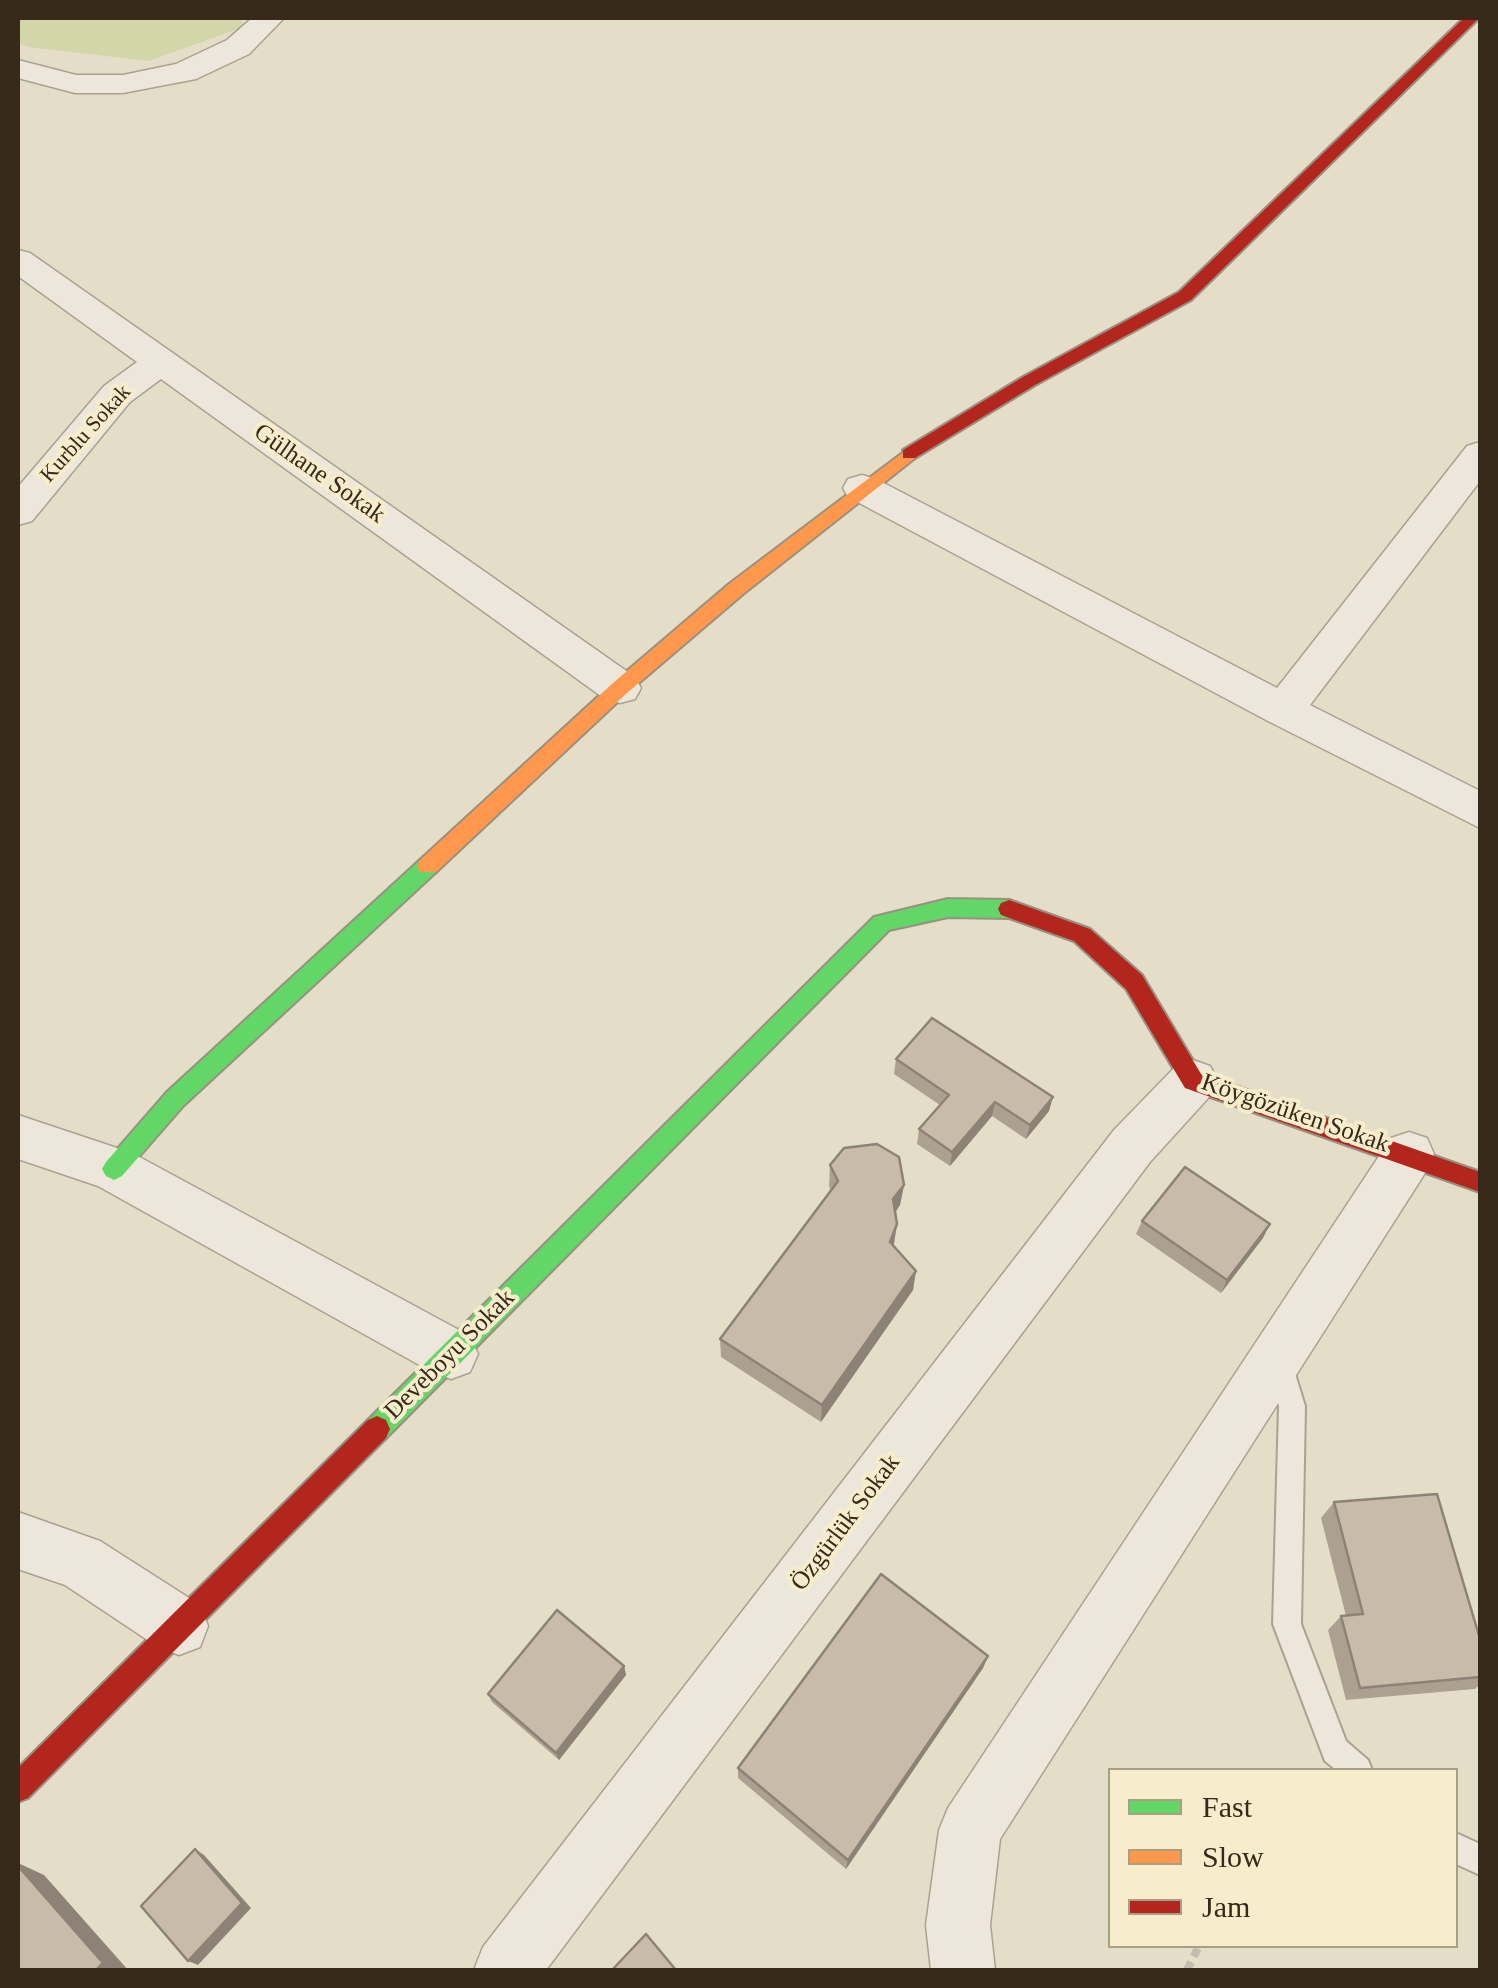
<!DOCTYPE html>
<meta charset="utf-8">
<style>
body{margin:0}
#map{position:relative;width:1498px;height:1988px;overflow:hidden;background:#e4dec8;font-family:Georgia,serif}
canvas{display:block}
.frame{position:absolute;inset:0;border:20px solid #372a1a;pointer-events:none}
.legend{position:absolute;left:1108px;top:1768px;width:350px;height:180px;box-sizing:border-box;background:#f7edcc;border:2px solid #aa9f85;margin:0;padding:12px 18px;list-style:none;font-size:30px;color:#372a1a}
.legend li{display:flex;align-items:center;gap:20px;height:50px}
.legend b{width:50px;border:2px solid #aa9f85}
</style>
<div id="map">
<canvas width="1498" height="1988"></canvas>
<div class="frame"></div>
<ul class="legend">
<li><b style="height:12px;background:#63d668"></b>Fast</li>
<li><b style="height:12px;background:#ff974d"></b>Slow</li>
<li><b style="height:12px;background:#b3261e"></b>Jam</li>
</ul>
</div>
<script>
const c = document.querySelector('canvas').getContext('2d');
c.lineJoin = 'round';
function fill(path, color) {
  c.fillStyle = color;
  c.fill(path, 'evenodd');
}
function poly(rows) {
  const path = new Path2D();
  for (const r of rows) {
    path.moveTo(r[0], r[1]);
    for (let i = 2; i < r.length; i += 2) path.lineTo(r[i], r[i + 1]);
  }
  return path;
}
function trace(path, color, width, dash) {
  c.strokeStyle = color;
  c.lineWidth = width;
  c.lineCap = dash ? 'butt' : 'round';
  c.setLineDash(dash || []);
  c.stroke(path);
}
function label(font, color, halo, rows, align = 'center') {
  c.font = font + ' Georgia,serif';
  c.lineWidth = 8;
  c.setLineDash([]);
  c.textBaseline = 'middle';
  c.strokeStyle = halo;
  c.fillStyle = color;
  for (const [text, x, y, turn = 0] of rows) {
    c.save();
    c.translate(x, y);
    c.rotate((+turn || 0) * Math.PI / 180);
    c.textAlign = isNaN(turn) ? turn : align;
    if (halo) c.strokeText(text, 0, 0);
    c.fillText(text, 0, 0);
    c.restore();
  }
}
fill(poly([
 [18,18,241,18,243,27,149,61,28,47,18,43]
]), '#d2d6a9');
const lane = poly([
 [1279,1348,1288,1351,1305,1406,1301,1624,1346,1741,1368,1760,1372,1770,1336,1770,1325,1761,1273,1624,1279,1406,1266,1360,1270,1351,1279,1348],
 [1456,1833,1480,1844,1480,1875,1456,1864,1456,1833]
]);
const street = poly([
 [252,18,284,18,249,54,196,79,123,93,75,93,18,78,18,60,76,75,123,75,176,64,227,40,252,18],
 [18,250,30,253,635,677,641,688,635,699,620,703,605,699,161,379,130,402,32,521,18,525,18,487,104,386,137,362,18,276,18,250],
 [1480,442,1480,481,1310,705,1480,791,1480,828,1268,721,848,497,843,488,848,479,862,475,876,479,1277,688,1467,446,1480,442],
 [1193,1060,1210,1066,1218,1081,1210,1096,1150,1162,546,1970,474,1970,483,1947,1114,1130,1176,1066,1193,1060],
 [18,1115,132,1153,470,1336,478,1354,470,1372,451,1379,432,1372,98,1186,18,1159,18,1115],
 [1409,1132,1427,1138,1434,1154,1427,1170,1000,1839,990,1925,995,1970,931,1970,926,1925,939,1830,948,1808,1391,1138,1409,1132],
 [18,1512,100,1541,200,1605,208,1626,200,1647,179,1655,158,1647,65,1585,18,1569,18,1512]
]);
const fast = poly([
 [428,858,436,860,439,866,436,872,183,1106,122,1176,114,1180,106,1176,102,1169,106,1162,167,1092,420,860,428,858],
 [948,899,1009,900,1017,903,1020,909,1017,915,1009,918,948,917,889,930,386,1438,377,1442,368,1438,364,1429,368,1420,874,917,948,899]
]);
const slow = poly([
 [909,448,915,450,915,458,743,594,627,693,436,872,420,872,417,866,420,860,613,683,729,584,909,448]
]);
const jam = poly([
 [1464,18,1479,18,1191,300,1035,385,915,458,903,458,903,450,1023,377,1179,292,1464,18],
 [1009,900,1090,929,1142,975,1201,1074,1480,1172,1480,1192,1185,1088,1126,989,1074,941,1001,915,998,909,1001,903,1009,900],
 [377,1416,386,1420,390,1429,386,1438,28,1798,18,1802,18,1768,368,1420,377,1416]
]);
trace(lane, '#a9a292', 4);
trace(street, '#a9a292', 3);
trace(fast, '#989182', 4);
trace(slow, '#989182', 4);
trace(jam, '#989182', 4);
trace(poly([
 [1187,1970,1199,1946]
]), '#c4beb1', 8, [9, 6]);
fill(lane, '#ece7da');
fill(street, '#ece7da');
fill(fast, '#63d668');
fill(slow, '#ff974d');
fill(jam, '#b3261e');
fill(poly([
 [896,1059,1049,1111,1026,1139,992,1116,950,1166,917,1144,919,1129,940,1105,894,1074],
 [830,1165,904,1185,900,1205,895,1213,893,1246,916,1271,913,1290,821,1422,721,1357,720,1339,831,1191,829,1186],
 [1142,1221,1263,1238,1221,1293,1136,1234],
 [1334,1502,1480,1639,1480,1684,1475,1689,1346,1700,1328,1630,1341,1616,1346,1616,1321,1518],
 [988,1656,983,1668,846,1869,738,1778,738,1768],
 [624,1666,626,1675,559,1760,492,1702,488,1694]
]), '#aca191');
fill(poly([
 [1053,1097,1049,1111,1026,1139,1030,1125],
 [995,1102,992,1116,950,1166,952,1152],
 [904,1185,900,1205,890,1219,893,1199],
 [897,1224,894,1244,887,1262,890,1242],
 [1270,1224,1263,1238,1221,1293,1227,1280],
 [916,1271,913,1290,821,1422,822,1405],
 [988,1656,983,1668,846,1869,848,1860],
 [624,1666,626,1675,559,1760,556,1753],
 [195,1849,204,1855,251,1908,198,1965,188,1961],
 [18,1863,44,1875,128,1970,96,1970,18,1866]
]), '#8c8376');
const building = poly([
 [932,1018,1053,1097,1030,1125,995,1102,952,1152,919,1129,949,1095,896,1059,932,1018],
 [877,1144,899,1157,904,1185,893,1199,897,1224,890,1242,916,1271,822,1405,720,1339,838,1181,830,1165,844,1148,877,1144],
 [1185,1167,1270,1224,1227,1280,1142,1221,1185,1167],
 [1437,1494,1480,1639,1480,1677,1360,1688,1341,1616,1363,1614,1334,1502,1437,1494],
 [881,1574,988,1656,848,1860,738,1768,881,1574],
 [557,1610,624,1666,556,1753,488,1694,557,1610],
 [195,1849,242,1903,188,1961,141,1906,195,1849],
 [18,1866,103,1963,96,1970,18,1970,18,1866],
 [646,1934,676,1970,612,1970,646,1934]
]);
fill(building, '#c8bba9');
trace(building, '#8c8376', 2.5);
label('22px', '#372a1a', '#f7edcc', [
 ["Kurblu Sokak",86,434,-48]
]);
label('25px', '#372a1a', '#f7edcc', [
 ["Gülhane Sokak",319,474,35],
 ["Köygözüken Sokak",1295,1114,19],
 ["Deveboyu Sokak",450,1355,-45],
 ["Özgürlük Sokak",846,1523,-53]
]);
</script>
